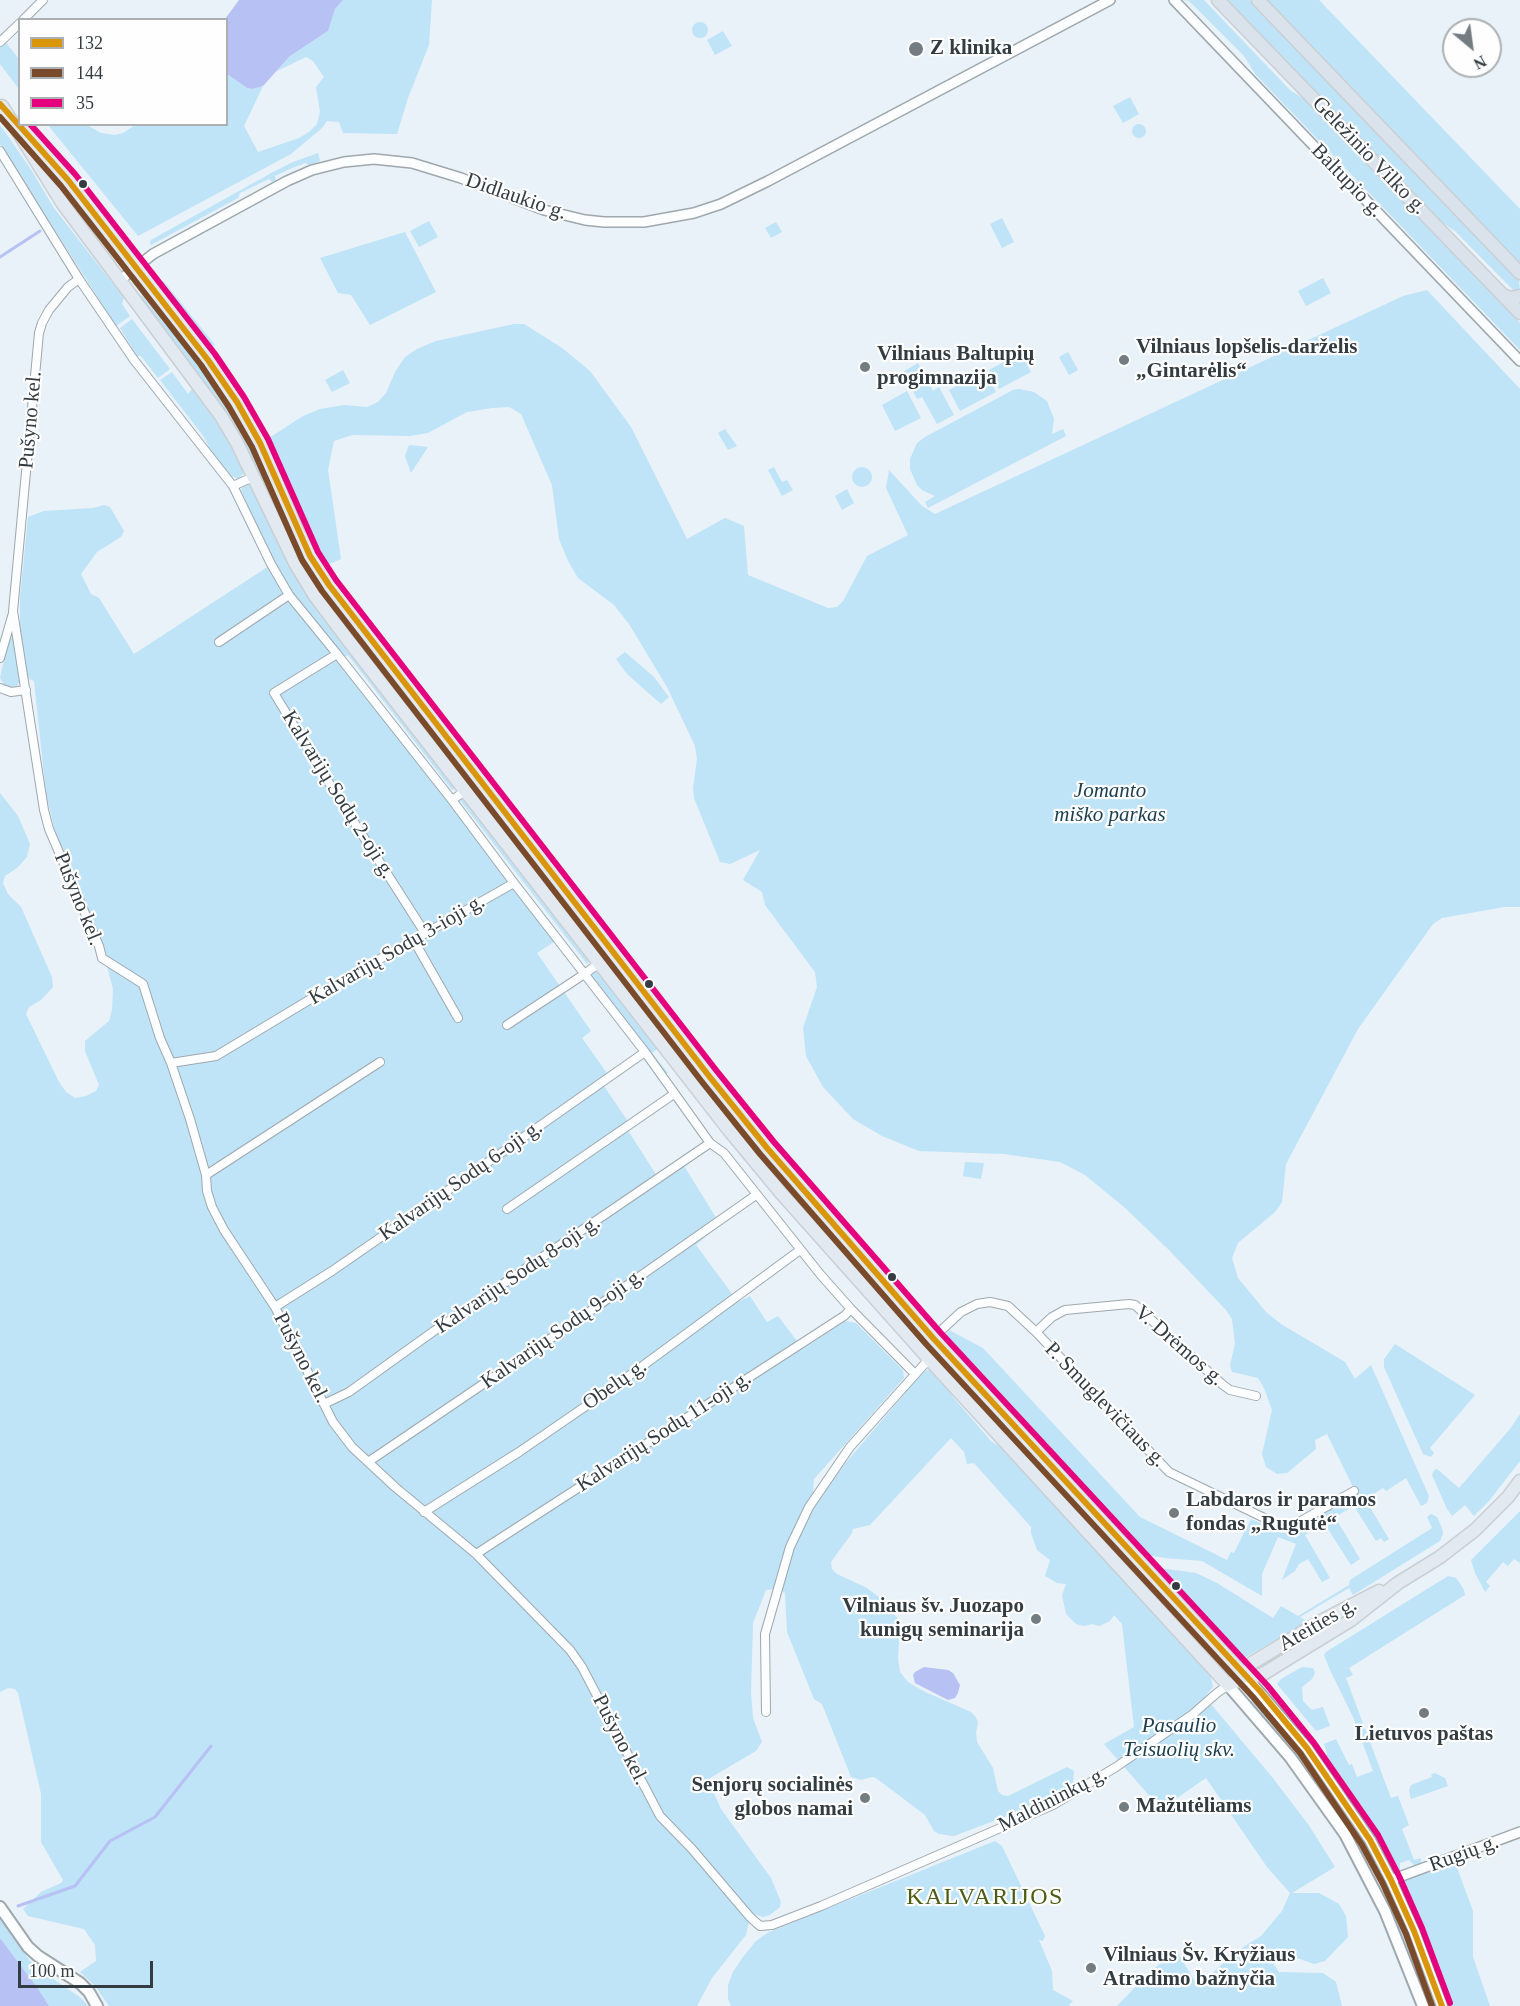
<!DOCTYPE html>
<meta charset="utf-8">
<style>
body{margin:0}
#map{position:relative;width:1520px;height:2006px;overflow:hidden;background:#e8f2f8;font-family:Georgia,serif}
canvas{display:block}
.legend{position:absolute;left:18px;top:18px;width:210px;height:108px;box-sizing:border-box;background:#fefefe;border:2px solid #adb0b2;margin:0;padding:8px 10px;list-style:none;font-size:18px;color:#333c41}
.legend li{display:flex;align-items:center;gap:12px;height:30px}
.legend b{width:30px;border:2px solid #adb0b2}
.north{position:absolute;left:1442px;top:18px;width:60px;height:60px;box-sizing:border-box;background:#fefefe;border:2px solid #adb0b2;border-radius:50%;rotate:151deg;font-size:16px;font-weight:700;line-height:24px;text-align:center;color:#333c41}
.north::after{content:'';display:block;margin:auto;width:21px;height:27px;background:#727c81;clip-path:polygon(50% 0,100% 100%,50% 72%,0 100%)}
.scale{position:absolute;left:18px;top:1961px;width:135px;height:27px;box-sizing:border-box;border:3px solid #333c41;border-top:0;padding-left:8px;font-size:18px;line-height:21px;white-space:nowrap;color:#333c41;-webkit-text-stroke:4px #fefefe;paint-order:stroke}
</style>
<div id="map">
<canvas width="1520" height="2006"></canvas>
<ul class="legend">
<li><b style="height:8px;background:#da960a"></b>132</li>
<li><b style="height:8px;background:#7a4b2a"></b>144</li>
<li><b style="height:8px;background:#e5007d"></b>35</li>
</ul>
<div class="north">N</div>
<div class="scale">100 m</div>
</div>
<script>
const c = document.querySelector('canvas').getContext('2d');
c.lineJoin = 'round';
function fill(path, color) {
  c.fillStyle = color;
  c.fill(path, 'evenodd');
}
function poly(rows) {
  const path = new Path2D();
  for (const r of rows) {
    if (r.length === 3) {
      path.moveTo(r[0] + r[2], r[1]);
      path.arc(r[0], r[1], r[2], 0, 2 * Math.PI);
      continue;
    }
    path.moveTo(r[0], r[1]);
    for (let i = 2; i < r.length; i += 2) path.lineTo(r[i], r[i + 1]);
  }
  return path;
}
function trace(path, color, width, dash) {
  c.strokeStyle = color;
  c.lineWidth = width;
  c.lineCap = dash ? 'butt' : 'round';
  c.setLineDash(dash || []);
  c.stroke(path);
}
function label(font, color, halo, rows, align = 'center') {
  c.font = font + ' Georgia,serif';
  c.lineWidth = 4.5;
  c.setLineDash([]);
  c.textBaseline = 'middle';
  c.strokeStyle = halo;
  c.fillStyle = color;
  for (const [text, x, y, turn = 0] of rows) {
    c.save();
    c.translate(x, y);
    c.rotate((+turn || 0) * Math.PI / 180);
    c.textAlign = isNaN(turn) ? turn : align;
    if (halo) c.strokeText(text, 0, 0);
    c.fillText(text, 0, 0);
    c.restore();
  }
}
fill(poly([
 [343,0,432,0,429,45,408,98,397,134,343,133,339,122,327,121,322,128,291,154,138,236,48,125,87,125,101,133,115,135,123,133,135,125,226,124,227,74,247,88,252,89,263,86,244,126,258,152,299,138,309,132,317,124,320,112,316,87,324,77,313,61,306,57,277,71,290,56,328,31,335,9],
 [1183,0,1204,0,1290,90,1307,101,1520,323,1520,350,1256,75,1244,56,1189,1],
 [1228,0,1250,0,1519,280,1520,291,1514,291,1456,232,1435,217],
 [1267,0,1319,0,1520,209,1520,265],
 [700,30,8],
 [723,31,732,46,715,55,707,40],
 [0,35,19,59,19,89,0,64],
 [1130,97,1139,114,1123,123,1113,106],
 [1139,131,7],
 [0,125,30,168,54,208,124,298,122,304,130,316,116,326,0,144],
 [28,139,121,256,120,260,116,260,63,194],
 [318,153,320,161,310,165,305,163,292,168,275,176,276,180,272,182,269,179,240,193,238,198,151,245,150,243,151,240,273,172,293,162],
 [1002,218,1014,242,1002,248,990,224],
 [429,221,438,237,419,247,410,231],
 [776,222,782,232,771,238,765,228],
 [405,232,436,292,370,325,351,295,338,293,320,258],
 [1323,278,1331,293,1306,306,1298,291],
 [163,281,165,283,215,345,208,347,158,283],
 [1427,290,1520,389,1520,907,1504,907,1442,918,1433,924,1358,1029,1286,1164,1282,1202,1275,1212,1238,1243,1232,1258,1238,1278,1266,1312,1281,1324,1345,1362,1355,1379,1371,1365,1429,1496,1427,1503,1421,1506,1406,1478,1386,1491,1383,1488,1365,1499,1389,1539,1384,1542,1381,1538,1376,1541,1354,1506,1335,1517,1360,1559,1351,1565,1324,1523,1305,1535,1330,1578,1322,1582,1308,1559,1299,1564,1295,1571,1282,1580,1296,1544,1278,1537,1262,1574,1262,1596,1202,1561,1165,1558,1146,1555,1132,1545,989,1389,946,1339,946,1336,949,1330,983,1348,1140,1517,1227,1560,1231,1552,1234,1553,1251,1519,1280,1532,1288,1533,1357,1495,1327,1434,1315,1440,1316,1449,1287,1473,1277,1474,1266,1467,1262,1454,1272,1410,1264,1388,1258,1378,1232,1372,1230,1365,1235,1344,1232,1319,1226,1310,1168,1249,1124,1207,1085,1175,1060,1162,1004,1154,919,1151,882,1136,853,1119,823,1087,806,1056,803,1028,817,987,815,972,765,905,762,892,743,880,760,850,730,864,720,862,694,798,693,788,697,759,695,746,667,687,629,624,614,605,578,578,568,561,559,539,552,485,521,414,509,407,492,408,467,412,428,433,410,436,352,435,334,441,328,470,341,559,325,566,269,438,303,416,320,409,344,405,367,407,378,402,386,393,395,372,405,357,417,349,436,341,514,324,524,324,562,348,590,371,631,427,687,539,725,518,744,526,748,575,828,608,837,607,843,601,867,556,908,535,886,488,889,470,922,506,935,514,1403,296],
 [142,295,174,335,209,372,228,400,252,441,299,546,316,577,314,578,298,549,282,526,232,420,217,399,139,298],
 [132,319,170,369,158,378,141,356,137,356,120,328],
 [1068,352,1078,370,1069,375,1059,357],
 [1021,353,1031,372,999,389,989,370],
 [918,363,933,391,939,387,954,415,937,424,922,397,917,399,903,372],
 [343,370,350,383,332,392,325,380],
 [985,371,996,392,960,411,949,390],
 [172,372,188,394,192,389,225,434,245,471,239,479,231,476,211,451,204,437,160,380],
 [1019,389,1034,392,1047,401,1054,419,1052,434,1063,429,1066,436,928,508,925,502,935,496,922,490,917,485,910,469,910,459,917,443,925,437,1013,390],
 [907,391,921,418,895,431,882,405],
 [725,429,737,446,728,450,718,433],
 [409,445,428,447,411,473,405,456],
 [862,477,10],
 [774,467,782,482,787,480,793,490,782,496,768,470],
 [245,484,251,485,284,555,308,595,455,786,454,789,452,790,348,655,344,657,288,587,270,556,241,490],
 [847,489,854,503,842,510,835,496],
 [104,505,110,507,124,531,121,537,97,552,81,574,91,594,99,598,134,654,269,566,482,846,557,940,537,953,591,1031,582,1038,611,1079,604,1086,631,1126,627,1129,657,1176,681,1161,720,1224,696,1245,738,1302,750,1296,767,1322,778,1316,803,1349,845,1321,856,1323,903,1370,904,1378,814,1479,813,1491,820,1493,923,1372,932,1368,941,1378,953,1397,991,1441,1012,1455,1210,1673,1213,1687,1205,1697,1272,1777,1308,1824,1335,1867,1292,1893,1319,1893,1339,1904,1346,1916,1348,1937,1325,1961,1314,1964,1300,1959,1283,1957,1273,1963,1279,1972,1323,1973,1336,1982,1342,2006,1117,2006,1153,1969,1177,1952,1198,1986,1237,1951,1261,1936,1282,1911,1290,1893,1267,1867,1206,1778,1161,1809,1104,1744,1134,1727,1122,1624,1114,1615,1110,1621,1104,1624,1099,1626,1092,1624,1084,1626,1076,1624,1066,1614,1062,1595,1066,1584,1057,1583,1045,1576,1050,1560,1037,1550,1031,1533,1031,1527,974,1463,967,1464,964,1452,951,1438,870,1525,853,1529,852,1533,831,1562,832,1569,837,1574,867,1588,880,1598,898,1619,900,1624,898,1659,900,1672,908,1682,923,1691,971,1712,975,1716,978,1722,976,1733,977,1742,993,1768,998,1791,1002,1795,1008,1796,1067,1767,1074,1771,1073,1784,1067,1789,1015,1813,954,1836,939,1834,934,1831,925,1815,876,1778,872,1777,861,1780,851,1777,822,1704,814,1699,787,1632,785,1593,779,1589,766,1590,753,1623,751,1692,753,1718,762,1742,756,1751,710,1778,709,1782,721,1809,771,1878,781,1902,780,1907,770,1915,763,1917,751,1913,746,1935,712,1978,697,2006,109,2006,95,1986,80,1972,96,1961,95,1945,84,1929,28,1916,23,1909,41,1892,61,1883,63,1880,41,1842,41,1794,18,1693,15,1689,8,1688,0,1692,0,793,18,816,30,844,27,857,17,868,5,876,3,883,8,894,21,907,52,977,53,987,41,1000,29,1007,26,1014,59,1082,66,1092,75,1098,86,1096,96,1091,99,1085,85,1051,85,1041,109,1021,112,1010,113,989,102,947,64,855,54,827,46,794,34,681,27,678,20,625,20,597,28,517,44,511,93,508],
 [331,599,538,863,558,892,516,839,486,810,327,604],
 [12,637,14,638,20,681,17,686,12,688,5,686,0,678,8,642],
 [625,652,654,677,669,697,661,704,627,674,616,659],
 [463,798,590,959,587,964,459,799],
 [566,904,570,904,673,1036,667,1041,564,908],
 [598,970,658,1048,652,1053,668,1073,665,1073,591,977,592,972],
 [679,1045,766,1155,834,1234,921,1330,919,1332,906,1317,881,1297,790,1195,673,1049],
 [965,1162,984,1163,981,1179,963,1176],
 [1395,1344,1475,1395,1430,1448,1434,1453,1431,1457,1423,1454,1384,1367,1384,1359],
 [949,1368,975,1395,991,1407,1129,1558,1128,1563,1123,1562,948,1370],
 [1520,1414,1520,1461,1489,1501,1474,1516,1465,1505,1452,1516,1447,1509,1432,1475,1434,1470,1437,1469,1459,1488,1510,1429],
 [1520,1511,1520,1563,1514,1559,1508,1566,1503,1562,1486,1582,1490,1586,1485,1592,1475,1573,1471,1560],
 [1431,1514,1437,1517,1442,1528,1443,1534,1440,1541,1353,1595,1349,1588,1300,1617,1308,1622,1246,1657,1237,1657,1232,1654,1214,1636,1197,1610,1160,1568,1196,1573,1217,1583,1273,1618,1281,1606,1298,1616,1349,1585,1350,1580,1432,1528,1427,1517],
 [1135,1568,1139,1569,1219,1656,1217,1658,1178,1615,1152,1594,1133,1574],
 [1448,1576,1456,1578,1459,1582,1464,1590,1465,1595,1349,1668,1353,1675,1346,1678,1391,1798,1398,1796,1409,1825,1402,1829,1414,1860,1421,1858,1421,1862,1418,1865,1415,1866,1409,1860,1400,1863,1400,1871,1396,1873,1392,1871,1356,1807,1324,1762,1327,1753,1324,1744,1336,1739,1349,1765,1352,1764,1357,1777,1373,1771,1353,1717,1330,1670,1324,1655,1326,1652],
 [1302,1667,1313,1668,1315,1673,1312,1679,1302,1687,1303,1701,1312,1710,1323,1707,1330,1726,1316,1731,1277,1684,1281,1679],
 [1252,1700,1279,1730,1307,1757,1346,1812,1378,1868,1376,1868,1365,1848,1342,1820,1301,1761,1251,1702],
 [1435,1773,1445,1778,1448,1786,1411,1799,1409,1790,1411,1785,1432,1777,1431,1774],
 [995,1841,1002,1846,1045,1936,1043,1941,1039,1940,1052,1971,1053,1990,1073,2001,1069,2005,1071,2006,731,2006,728,1999,728,1985,733,1972,743,1957,756,1941,769,1932],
 [1455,1862,1473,1911,1473,1957,1490,2006,1447,2006,1437,1976,1401,1888,1402,1883,1406,1880],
 [1386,1890,1390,1892,1410,1934,1436,2006,1428,2006,1401,1935,1383,1895,1383,1891],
 [0,1917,30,1961,43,1972,81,1998,88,2006,49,2006,0,1938]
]), '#bfe3f7');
fill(poly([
 [239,0,343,0,335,9,328,31,290,56,263,86,252,89,247,88,227,74,226,20,225,19],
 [924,1667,948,1670,953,1673,960,1685,958,1693,955,1698,948,1700,915,1683,913,1675,915,1672],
 [0,1938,38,1989,49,2006,0,2006]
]), '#b7c1f4');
trace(poly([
 [0,257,40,231],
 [18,1906,75,1886,110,1841,155,1817,211,1746]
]), '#b7c1f4', 3);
const minor = poly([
 [23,20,43,0],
 [0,42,20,23],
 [0,151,79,279,134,360,233,486,271,564,289,595,219,642],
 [79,279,68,287,49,310,42,323,39,333,13,611,44,810,49,829,99,946,102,958,143,984,160,1038,171,1063,190,1119,206,1175,207,1191,212,1207,224,1230,275,1307,333,1422,352,1447,395,1487,476,1554,570,1650,582,1667,660,1816,692,1849,750,1917,760,1926,772,1925,821,1906,1053,1805,1116,1767,1193,1714,1217,1693,1228,1685],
 [233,486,253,477],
 [289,595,337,654,274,693,324,775,425,933],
 [337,654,452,800],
 [0,658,13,613],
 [0,688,11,692,26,690],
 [514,883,645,1052,710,1143,724,1153,820,1274,851,1309,915,1374],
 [413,939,458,1018],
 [507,1025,586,973,599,963],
 [171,1063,216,1056,334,985,514,883,452,800,465,791],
 [206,1175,380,1062],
 [507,1209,674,1094],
 [275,1307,332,1271,397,1226,645,1052],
 [1036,1332,1052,1317,1065,1310,1129,1304,1135,1305,1223,1385,1230,1390,1256,1396],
 [933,1338,961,1312,977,1304,990,1302,1008,1306,1036,1332,1169,1472,1283,1527,1292,1526,1354,1491],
 [324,1404,349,1392,434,1331,710,1143],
 [368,1462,566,1328,756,1195],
 [424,1512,519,1452,618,1384,800,1250],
 [476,1554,844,1316,851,1309],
 [766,1712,765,1634,790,1547,809,1507,850,1447,929,1359]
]);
const tertiary = poly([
 [1174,0,1520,361],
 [119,281,153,254,287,181,312,170,344,162,374,159,412,163,461,178,544,210,585,220,604,222,644,222,694,213,721,204,768,181,1110,0],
 [1391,1880,1520,1832]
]);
const secondary = poly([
 [1245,1676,1307,1748,1370,1840,1391,1880,1414,1931,1442,2006],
 [1228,1685,1290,1757,1345,1834,1385,1911,1423,2006],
 [0,1907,28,1947,38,1956,80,1983,89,1992,97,2006]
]);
const primary = poly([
 [2,106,63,204,221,416,237,443,295,563,315,596,348,640,728,1129,781,1193,929,1359,1228,1685,1245,1676,1254,1676,1263,1674,1351,1620,1398,1583,1440,1557,1475,1530,1508,1497,1520,1481],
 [22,129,68,180,208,360,237,402,260,443,298,532,310,556,329,585,709,1076,767,1148,933,1338,1245,1676],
 [1245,1676,1252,1663,1323,1620,1379,1591]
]);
const trunk = poly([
 [1218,0,1520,313],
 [1258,0,1520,273],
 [1503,295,1511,298,1520,296]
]);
trace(minor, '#9fa8ad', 10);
trace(tertiary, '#9fa8ad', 12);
trace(secondary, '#9fa8ad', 14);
trace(primary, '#cacfd3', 15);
trace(trunk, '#cacfd3', 15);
trace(minor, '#fcfdfe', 8);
trace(tertiary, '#fcfdfe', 9);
trace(secondary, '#fcfdfe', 10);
trace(primary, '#e2e9f0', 12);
trace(trunk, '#dae2eb', 12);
trace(poly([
 [0,104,68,180,208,360,237,402,260,443,310,556,329,585,709,1076,767,1148,933,1338,1260,1691,1307,1748,1370,1840,1391,1880,1414,1931,1442,2006]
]), '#da960a', 6);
trace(poly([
 [0,117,61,186,201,365,229,407,252,447,302,560,322,591,702,1082,760,1154,926,1344,1253,1697,1300,1753,1362,1845,1383,1884,1406,1934,1432,2006]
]), '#7a4b2a', 6);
trace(poly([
 [30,124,75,174,215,354,244,397,268,439,318,552,336,580,716,1070,774,1142,940,1332,1267,1685,1314,1743,1378,1835,1399,1876,1422,1928,1450,2003]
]), '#e5007d', 6);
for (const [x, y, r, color] of [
 [916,49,8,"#727c81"],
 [83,184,5,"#333c41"],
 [1124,360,6,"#727c81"],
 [865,367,6,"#727c81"],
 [649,984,5,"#333c41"],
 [892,1277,5,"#333c41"],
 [1174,1513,6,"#727c81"],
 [1176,1586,5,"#333c41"],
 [1036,1619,6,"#727c81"],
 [1424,1713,6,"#727c81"],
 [865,1798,6,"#727c81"],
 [1124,1807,6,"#727c81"],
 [1091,1968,6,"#727c81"]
]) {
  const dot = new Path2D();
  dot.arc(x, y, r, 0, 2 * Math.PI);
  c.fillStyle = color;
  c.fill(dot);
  trace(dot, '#fefefe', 2);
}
label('bold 21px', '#333c41', '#fefefe', [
 ["Z klinika",930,49],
 ["Vilniaus lopšelis-darželis",1136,348],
 ["„Gintarėlis“",1136,372],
 ["Vilniaus Baltupių",877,355],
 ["progimnazija",877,379],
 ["Labdaros ir paramos",1186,1501],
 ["fondas „Rugutė“",1186,1525],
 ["Vilniaus šv. Juozapo",1024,1607,"right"],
 ["kunigų seminarija",1024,1631,"right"],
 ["Lietuvos paštas",1424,1735,"center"],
 ["Senjorų socialinės",853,1786,"right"],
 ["globos namai",853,1810,"right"],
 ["Mažutėliams",1136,1807],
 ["Vilniaus Šv. Kryžiaus",1103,1956],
 ["Atradimo bažnyčia",1103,1980]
], 'left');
label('21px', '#333c41', '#fefefe', [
 ["Geležinio Vilko g.",1369,156,46],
 ["Baltupio g.",1347,181,46],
 ["Didlaukio g.",516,197,19],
 ["Pušyno kel.",31,420,-85],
 ["Kalvarijų Sodų 2-oji g.",338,795,58],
 ["Pušyno kel.",78,899,68],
 ["Kalvarijų Sodų 3-ioji g.",397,950,-30],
 ["Kalvarijų Sodų 6-oji g.",461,1181,-35],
 ["Kalvarijų Sodų 8-oji g.",518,1275,-34],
 ["Kalvarijų Sodų 9-oji g.",563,1329,-35],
 ["V. Drėmos g.",1179,1346,41],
 ["Pušyno kel.",301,1358,63],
 ["Obelų g.",615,1385,-35],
 ["P. Smuglevičiaus g.",1105,1405,46],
 ["Kalvarijų Sodų 11-oji g.",664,1432,-33],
 ["Ateities g.",1318,1625,-30],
 ["Pušyno kel.",620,1740,63],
 ["Maldininkų g.",1053,1800,-27],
 ["Rugių g.",1464,1854,-20]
]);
label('italic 21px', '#1c4052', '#fefefe', [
 ["Jomanto",1110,791],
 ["miško parkas",1110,815],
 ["Pasaulio",1179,1726],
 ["Teisuolių skv.",1179,1750]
]);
c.letterSpacing = '1.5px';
label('24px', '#4a5d13', '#fefefe', [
 ["KALVARIJOS",985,1898]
]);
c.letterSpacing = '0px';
</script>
